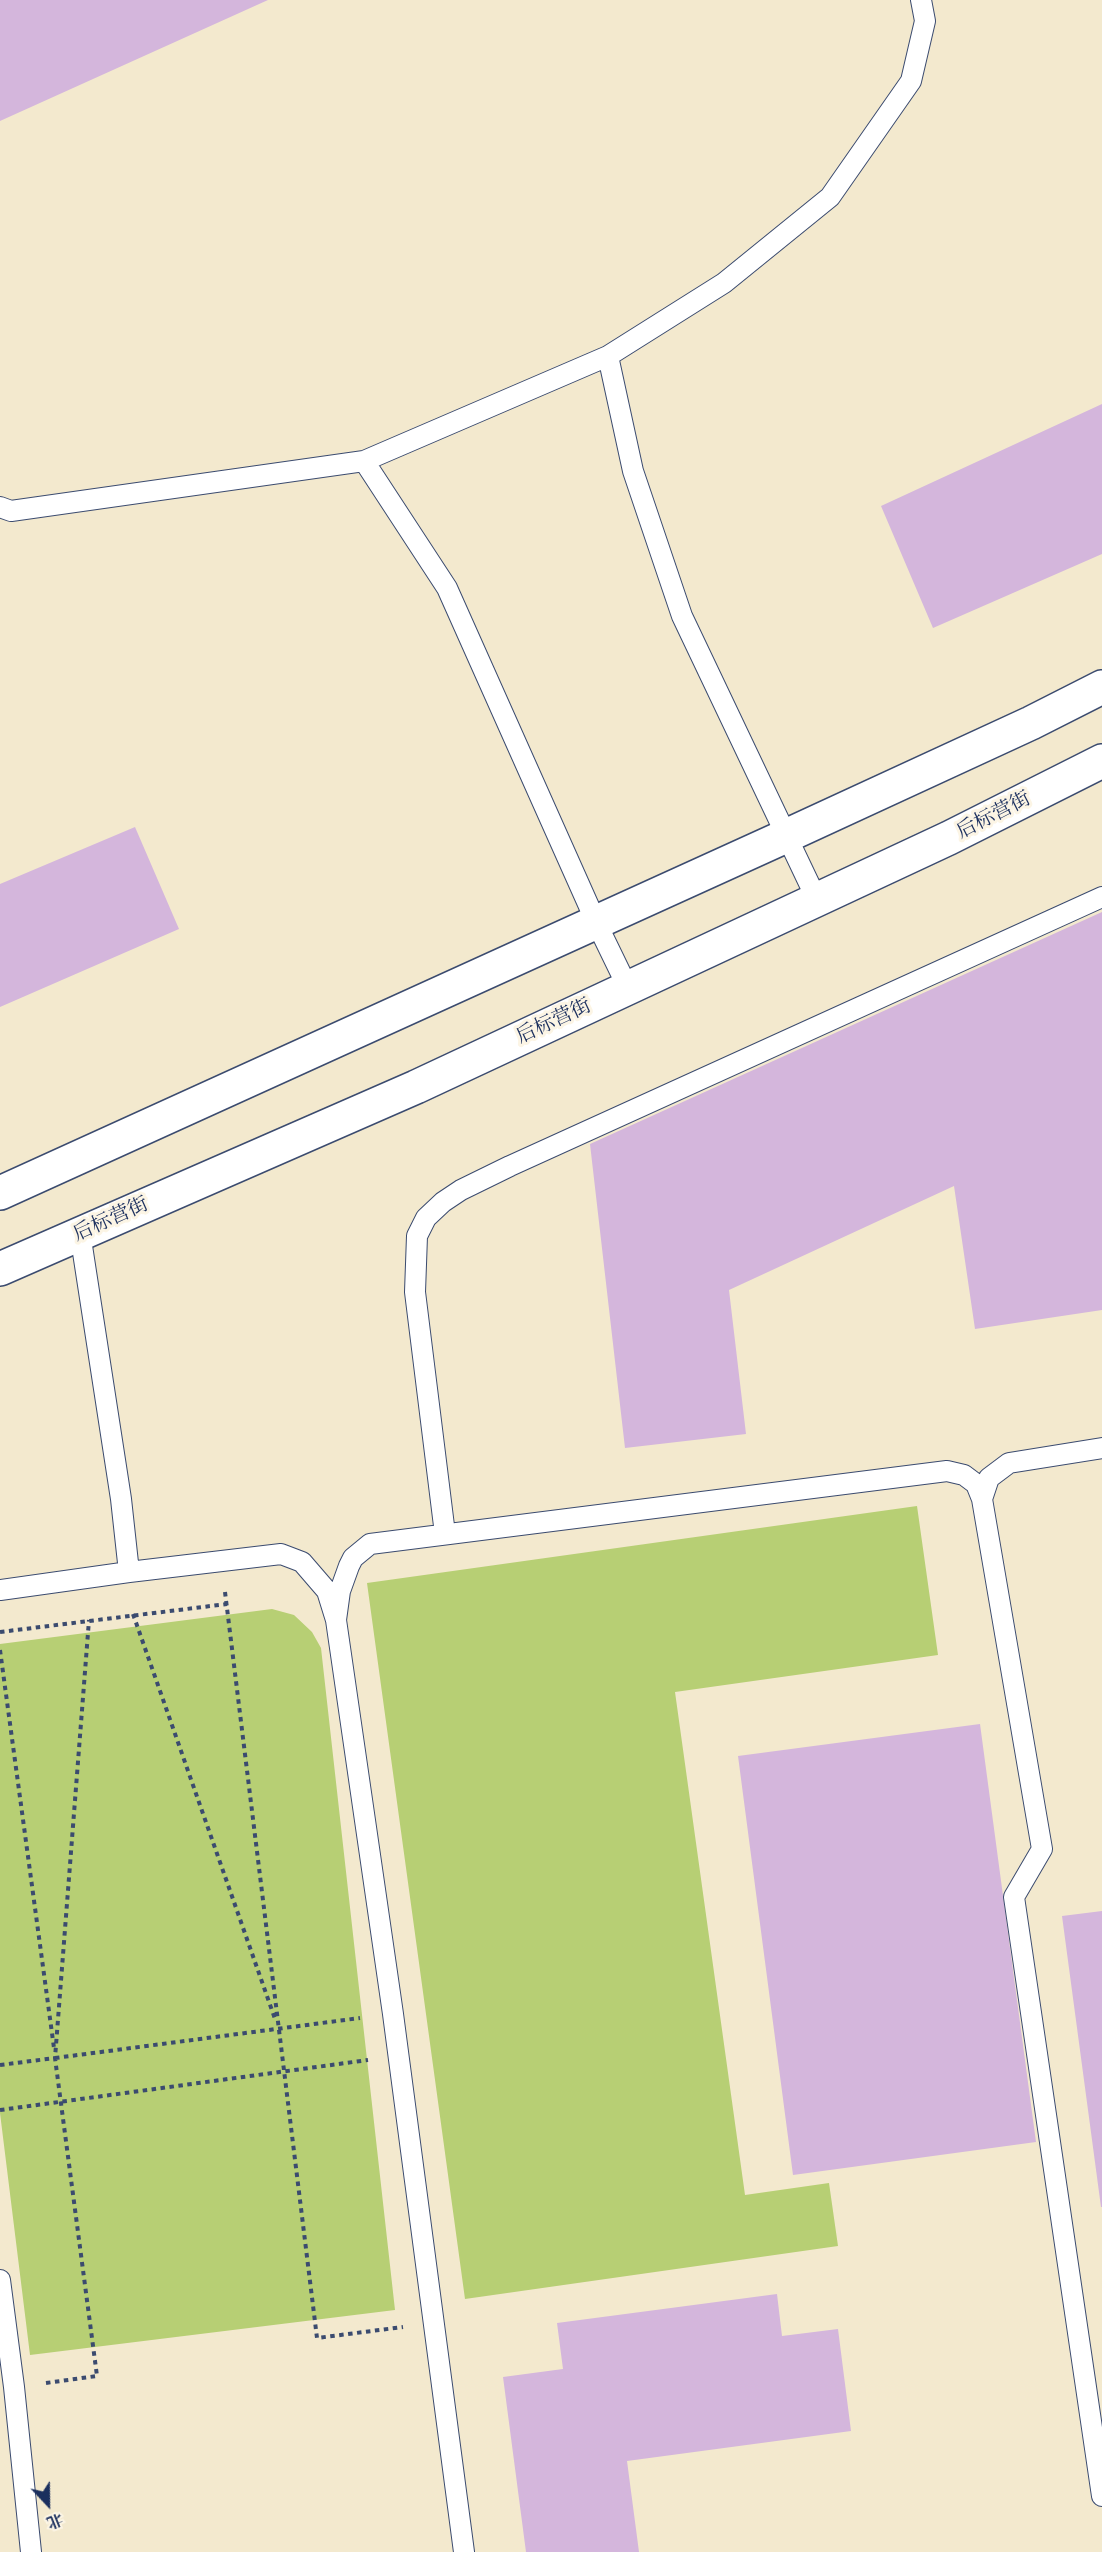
<!DOCTYPE html>
<meta charset="utf-8">
<style>
body{margin:0}
#map{position:relative;width:1102px;height:2552px;overflow:hidden;background:#f3e9ce;font-family:"Libre Bodoni","Noto Serif SC",serif}
canvas{display:block}
.north{position:absolute;left:18px;top:2474px;width:60px;height:60px;-webkit-text-stroke:4px #fcf5e5;paint-order:stroke;rotate:158deg;font-size:16px;font-weight:700;line-height:24px;text-align:center;color:#1b2f5e}
.north::after{content:'';display:block;margin:auto;width:21px;height:27px;background:#1b2f5e;clip-path:polygon(50% 0,100% 100%,50% 72%,0 100%)}
</style>
<div id="map">
<canvas width="1102" height="2552"></canvas>
<div class="north">北</div>
</div>
<script>
const c = document.querySelector('canvas').getContext('2d');
c.lineJoin = 'round';
function fill(path, color) {
  c.fillStyle = color;
  c.fill(path, 'evenodd');
}
function poly(rows) {
  const path = new Path2D();
  for (const r of rows) {
    path.moveTo(r[0], r[1]);
    for (let i = 2; i < r.length; i += 2) path.lineTo(r[i], r[i + 1]);
  }
  return path;
}
function trace(path, color, width, dash) {
  c.strokeStyle = color;
  c.lineWidth = width;
  c.lineCap = dash ? 'butt' : 'round';
  c.setLineDash(dash || []);
  c.stroke(path);
}
function label(font, color, halo, rows, align = 'center') {
  c.font = font + ' "Libre Bodoni","Noto Serif SC",serif';
  c.lineWidth = 6;
  c.setLineDash([]);
  c.textBaseline = 'middle';
  c.strokeStyle = halo;
  c.fillStyle = color;
  for (const [text, x, y, turn = 0] of rows) {
    c.save();
    c.translate(x, y);
    c.rotate((+turn || 0) * Math.PI / 180);
    c.textAlign = isNaN(turn) ? turn : align;
    if (halo) c.strokeText(text, 0, 0);
    c.fillText(text, 0, 0);
    c.restore();
  }
}
fill(poly([
 [917,1506,938,1655,675,1692,745,2195,829,2183,838,2246,465,2299,367,1583],
 [272,1609,294,1615,312,1632,321,1648,395,2310,30,2355,0,2113,0,1644]
]), '#b7cf74');
fill(poly([
 [0,0,268,0,0,121],
 [1102,404,1102,554,933,628,881,506],
 [135,827,179,929,0,1007,0,884],
 [1102,912,1102,1310,975,1329,954,1186,729,1290,746,1434,625,1448,590,1144],
 [980,1724,1036,2142,793,2175,738,1756],
 [1102,1911,1102,2207,1101,2207,1062,1916],
 [777,2294,782,2336,838,2329,851,2431,627,2461,639,2552,526,2552,503,2377,563,2369,557,2323]
]), '#d4b6dc');
const service = poly([
 [364,461,608,356],
 [0,507,11,511,364,461,447,588,596,922,628,988],
 [817,900,682,616,633,471,608,356,724,283,830,197,911,81,925,21,921,0],
 [80,1233,121,1499,129,1572],
 [982,1499,989,1478,1009,1463,1102,1448],
 [445,1534,415,1292,417,1236,426,1218,443,1202,461,1190,510,1166,1102,897],
 [0,1590,129,1572,281,1554,302,1562,327,1591,336,1620,393,2014,464,2552],
 [336,1620,340,1591,349,1566,353,1558,370,1544,947,1471,964,1475,976,1484,982,1499,1042,1849,1014,1897,1102,2496],
 [0,2280,14,2387,31,2552]
]);
const tertiary = poly([
 [0,1193,786,836,1031,723,1102,687],
 [0,1269,416,1087,949,838,1102,761]
]);
trace(service, '#3b4b6f', 22);
trace(tertiary, '#3b4b6f', 36);
trace(poly([
 [225,1592,317,2338,403,2327],
 [133,1614,275,2019],
 [0,1632,227,1604],
 [0,1650,54,2048],
 [55,2058,360,2018],
 [0,2065,55,2058],
 [0,2110,368,2060],
 [46,2383,97,2376,55,2058,89,1620]
]), '#3b4b6f', 4, [4.5, 4.5]);
trace(service, '#fff', 20);
trace(tertiary, '#fff', 33);
label('20px', '#1b2f5e', '#fcf5e5', [
 ["后标营街",994,816,-27],
 ["后标营街",554,1022,-25],
 ["后标营街",111,1220,-24]
]);
</script>
